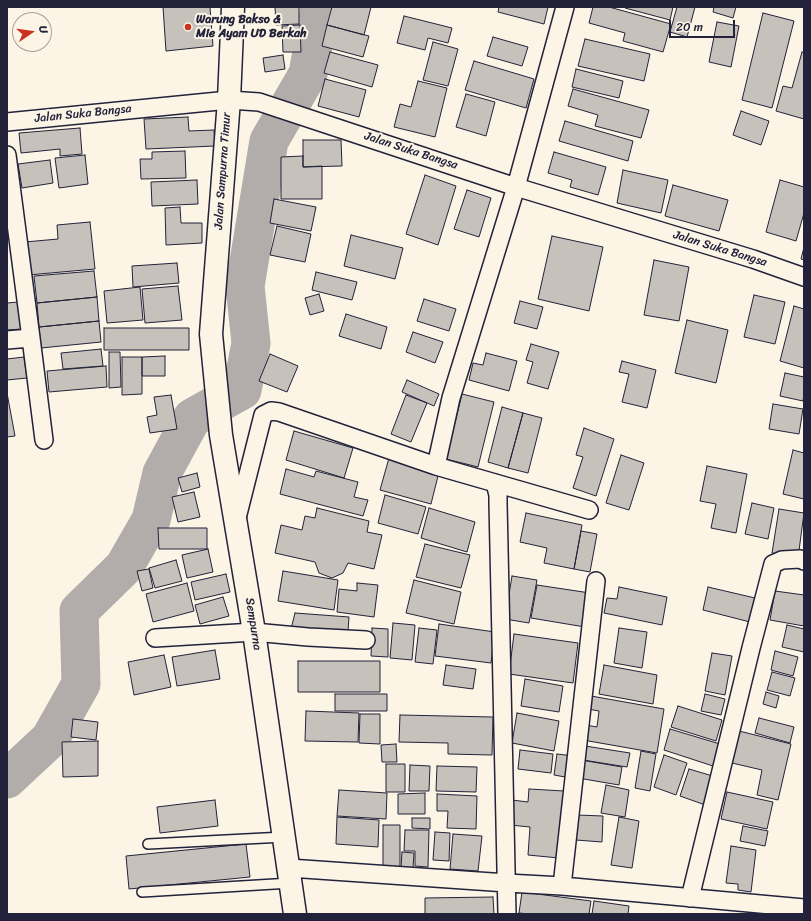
<!DOCTYPE html>
<style>
body{margin:0}
#map{position:relative;width:811px;height:921px;overflow:hidden;background:#fcf5e5;font-family:Sriracha,sans-serif}
canvas{display:block}
.frame{position:absolute;inset:0;border:8px solid #22223b;pointer-events:none}
.north{position:absolute;left:12px;top:12px;width:40px;height:40px;box-sizing:border-box;background:#fcf5e5;border:1px solid #a5a1a1;border-radius:50%;rotate:77deg;font-size:11px;font-weight:700;line-height:16px;text-align:center;color:#22223b}
.north::after{content:'';display:block;margin:auto;width:14px;height:18px;background:#c8321e;clip-path:polygon(50% 0,100% 100%,50% 72%,0 100%)}
.scale{position:absolute;left:669px;top:20px;width:66px;height:18px;box-sizing:border-box;border:2px solid #22223b;border-top:0;padding-left:5px;font-size:12px;line-height:14px;white-space:nowrap;color:#22223b;-webkit-text-stroke:3px #fcf5e5;paint-order:stroke}
</style>
<div id="map">
<canvas width="811" height="921"></canvas>
<div class="frame"></div>
<div class="north">U</div>
<div class="scale">20 m</div>
</div>
<script>
const c = document.querySelector('canvas').getContext('2d');
c.lineJoin = 'round';
function poly(rows) {
  const path = new Path2D();
  for (const r of rows) {
    path.moveTo(r[0], r[1]);
    for (let i = 2; i < r.length; i += 2) path.lineTo(r[i], r[i + 1]);
  }
  return path;
}
function trace(path, color, width, dash) {
  c.strokeStyle = color;
  c.lineWidth = width;
  c.lineCap = dash ? 'butt' : 'round';
  c.setLineDash(dash || []);
  c.stroke(path);
}
function fill(path, color) {
  c.fillStyle = color;
  c.fill(path, 'evenodd');
}
function label(font, color, halo, rows, align = 'center') {
  c.font = font + ' Sriracha,sans-serif';
  c.lineWidth = 4;
  c.setLineDash([]);
  c.textBaseline = 'middle';
  c.strokeStyle = halo;
  c.fillStyle = color;
  for (const [text, x, y, turn = 0] of rows) {
    c.save();
    c.translate(x, y);
    c.rotate((+turn || 0) * Math.PI / 180);
    c.textAlign = isNaN(turn) ? turn : align;
    if (halo) c.strokeText(text, 0, 0);
    c.fillText(text, 0, 0);
    c.restore();
  }
}
trace(poly([
 [7,779,50,739,81,684,79,611,124,567,151,520,162,473,192,418,242,390,251,343,245,286,269,141,308,74,320,7]
]), '#b2adab', 39);
const building = poly([
 [163,7,210,7,213,46,166,51,163,7],
 [275,7,299,7,299,24,276,25,275,7],
 [332,7,371,7,364,35,327,25,332,7],
 [499,7,548,7,544,24,498,12,499,7],
 [593,7,609,7,671,24,663,52,623,41,625,33,589,23,593,7],
 [625,7,673,7,670,20,625,8,625,7],
 [677,7,695,7,687,37,670,32,677,7],
 [714,7,736,7,733,18,713,12,714,7],
 [763,13,794,21,772,108,742,100,763,13],
 [404,16,452,28,448,43,428,38,425,50,397,43,404,16],
 [717,22,739,26,731,67,709,62,717,22],
 [300,25,301,52,283,52,282,26,300,25],
 [327,25,369,36,363,57,322,46,327,25],
 [493,37,528,47,522,66,487,56,493,37],
 [585,39,650,54,644,81,578,66,585,39],
 [433,42,458,49,448,86,423,80,433,42],
 [330,52,378,65,372,87,324,73,330,52],
 [802,52,804,53,804,119,776,111,783,86,792,88,802,52],
 [283,55,285,69,265,72,263,58,283,55],
 [474,61,534,79,526,108,465,90,474,61],
 [576,69,623,81,619,98,572,87,576,69],
 [325,79,366,90,359,117,318,106,325,79],
 [418,81,447,88,435,137,394,127,400,104,411,107,418,81],
 [573,89,649,110,641,138,595,126,598,115,568,106,573,89],
 [466,94,495,102,486,136,456,127,466,94],
 [741,111,769,121,761,145,733,135,741,111],
 [188,117,189,131,214,130,215,146,146,149,144,119,188,117],
 [565,121,633,141,628,161,559,141,565,121],
 [80,128,82,154,60,156,60,149,21,153,19,133,80,128],
 [303,140,341,140,342,166,303,167,303,140],
 [185,151,186,178,141,179,140,159,152,159,152,152,185,151],
 [554,152,606,167,598,195,570,187,572,180,548,173,554,152],
 [85,155,88,184,59,188,55,158,85,155],
 [303,156,303,167,322,166,322,199,281,199,281,157,303,156],
 [50,160,53,183,22,188,18,164,50,160],
 [623,170,668,180,661,213,617,203,623,170],
 [425,175,456,186,438,245,406,234,425,175],
 [197,180,198,204,152,206,151,182,197,180],
 [780,180,804,187,804,213,796,241,766,232,780,180],
 [673,185,728,200,719,231,665,216,673,185],
 [467,190,491,198,479,237,454,229,467,190],
 [274,199,316,207,311,231,270,223,274,199],
 [180,207,181,223,202,223,202,243,166,245,165,208,180,207],
 [90,222,95,269,28,275,25,242,58,239,57,225,90,222],
 [277,226,311,234,305,262,270,255,277,226],
 [351,235,403,248,395,279,344,266,351,235],
 [552,236,603,247,589,311,538,299,552,236],
 [804,247,804,260,801,259,804,247],
 [654,260,689,267,679,321,644,315,654,260],
 [177,263,179,283,133,287,132,266,177,263],
 [94,271,97,297,37,303,34,276,94,271],
 [316,272,357,282,352,300,312,290,316,272],
 [178,286,182,320,145,323,142,289,178,286],
 [140,287,143,320,107,323,104,291,140,287],
 [319,294,324,311,310,315,305,298,319,294],
 [754,295,785,302,775,344,744,337,754,295],
 [97,297,99,321,39,327,37,303,97,297],
 [424,299,456,309,449,331,417,321,424,299],
 [520,301,543,307,537,329,514,323,520,301],
 [19,302,22,329,7,330,7,303,19,302],
 [794,306,804,309,804,368,780,361,794,306],
 [346,314,387,327,381,349,339,336,346,314],
 [687,320,728,330,716,383,675,373,687,320],
 [99,321,101,342,41,348,39,327,99,321],
 [104,328,189,328,189,350,104,350,104,328],
 [413,332,443,342,435,363,406,352,413,332],
 [531,344,559,352,548,389,527,383,533,362,526,360,531,344],
 [101,349,103,366,63,369,61,353,101,349],
 [109,352,120,352,121,387,109,388,109,352],
 [486,353,517,361,509,391,469,380,473,363,483,365,486,353],
 [270,354,298,366,287,392,259,381,270,354],
 [165,356,165,376,142,376,142,357,165,356],
 [24,357,27,378,7,380,7,359,24,357],
 [122,357,142,357,142,394,122,395,122,357],
 [622,361,656,370,647,408,622,402,629,374,619,372,622,361],
 [106,366,107,387,49,392,47,371,106,366],
 [785,373,804,377,804,394,803,401,780,396,785,373],
 [407,380,439,394,434,406,402,392,407,380],
 [7,393,15,436,7,437,7,393],
 [462,394,494,402,478,467,446,459,462,394],
 [171,395,177,429,150,433,147,417,157,415,154,397,171,395],
 [406,395,427,403,411,442,391,434,406,395],
 [773,404,803,409,799,434,769,429,773,404],
 [502,407,523,413,508,468,488,462,502,407],
 [523,413,542,418,528,473,508,468,523,413],
 [584,428,614,439,596,496,573,488,583,457,576,455,584,428],
 [294,431,353,448,344,478,286,460,294,431],
 [793,450,804,453,804,499,783,494,793,450],
 [621,455,644,463,629,510,606,503,621,455],
 [389,458,439,472,431,504,380,490,389,458],
 [707,466,747,474,736,533,711,528,716,504,700,501,707,466],
 [286,469,314,477,316,471,358,482,354,497,368,500,363,516,280,494,286,469],
 [197,473,200,487,182,492,178,478,197,473],
 [194,492,200,517,178,522,172,497,194,492],
 [385,495,426,507,418,534,378,523,385,495],
 [752,503,774,508,768,539,745,534,752,503],
 [317,508,369,521,367,532,382,535,374,569,348,563,343,573,332,578,319,573,315,562,275,553,281,525,302,530,305,516,315,518,317,508],
 [429,508,475,522,467,552,421,538,429,508],
 [779,509,804,513,798,558,772,553,779,509],
 [526,513,582,525,574,569,544,563,547,548,520,542,526,513],
 [158,528,207,528,207,549,159,549,158,528],
 [581,531,597,534,590,572,574,569,581,531],
 [425,544,470,555,461,588,416,577,425,544],
 [208,549,213,572,187,578,182,555,208,549],
 [176,560,182,581,155,588,149,568,176,560],
 [149,569,153,588,142,591,137,571,149,569],
 [283,571,338,580,334,610,278,601,283,571],
 [226,574,230,592,195,600,191,582,226,574],
 [512,576,537,580,529,623,505,619,512,576],
 [414,580,461,592,454,624,406,613,414,580],
 [187,583,194,611,153,622,146,594,187,583],
 [357,583,378,585,374,617,337,612,339,589,357,591,357,583],
 [537,585,590,593,585,627,531,618,537,585],
 [619,587,667,597,662,625,604,613,607,598,617,599,619,587],
 [708,587,755,598,750,622,703,610,708,587],
 [775,591,804,595,804,626,770,620,775,591],
 [223,597,229,616,200,624,195,605,223,597],
 [295,613,349,617,348,631,291,629,295,613],
 [393,623,415,625,412,660,390,658,393,623],
 [439,624,495,632,491,663,435,656,439,624],
 [787,625,804,629,804,652,782,647,787,625],
 [372,628,388,629,388,657,371,656,372,628],
 [419,628,437,630,433,664,415,662,419,628],
 [619,628,647,632,642,668,614,663,619,628],
 [514,634,578,643,573,683,509,674,514,634],
 [215,650,220,679,177,686,172,657,215,650],
 [775,651,798,657,793,676,771,670,775,651],
 [712,653,732,656,725,695,705,691,712,653],
 [164,655,171,687,134,695,128,662,164,655],
 [298,661,380,661,380,692,298,692,298,661],
 [446,665,476,669,473,689,443,685,446,665],
 [604,665,657,675,653,704,599,694,604,665],
 [772,672,795,678,790,696,767,690,772,672],
 [525,679,563,686,559,712,521,706,525,679],
 [766,692,779,696,776,708,763,704,766,692],
 [335,694,387,694,387,711,335,711,335,694],
 [705,694,725,699,721,715,701,711,705,694],
 [591,696,664,709,657,753,583,740,586,725,597,727,599,711,588,709,591,696],
 [678,706,722,720,716,741,671,727,678,706],
 [306,711,359,713,358,742,305,741,306,711],
 [517,713,559,721,554,751,512,743,517,713],
 [360,714,380,714,380,744,359,743,360,714],
 [400,715,493,717,492,755,448,754,448,743,399,742,400,715],
 [759,718,794,727,790,743,755,733,759,718],
 [73,719,98,722,96,740,71,737,73,719],
 [670,729,720,744,713,766,664,750,670,729],
 [739,731,791,744,778,800,757,795,762,770,732,763,739,731],
 [98,741,98,776,63,777,62,742,98,741],
 [396,744,397,762,382,762,381,745,396,744],
 [585,746,630,753,627,767,583,760,585,746],
 [520,750,553,754,551,773,518,769,520,750],
 [641,751,656,754,650,791,635,788,641,751],
 [557,754,574,756,571,778,554,775,557,754],
 [664,755,687,763,676,795,654,787,664,755],
 [581,760,622,767,619,785,578,778,581,760],
 [386,764,405,764,405,792,386,792,386,764],
 [410,765,430,766,429,791,409,791,410,765],
 [437,766,477,767,476,792,436,791,437,766],
 [689,769,716,777,711,807,680,796,689,769],
 [606,785,629,790,625,817,601,813,606,785],
 [529,789,564,791,559,858,528,855,530,827,510,825,512,800,528,802,529,789],
 [339,790,387,793,386,819,337,816,339,790],
 [727,792,773,802,767,829,721,819,727,792],
 [425,793,425,814,398,814,398,794,425,793],
 [437,794,477,796,476,829,447,828,448,811,437,811,437,794],
 [215,800,218,826,160,833,157,807,215,800],
 [577,815,603,816,602,842,576,840,577,815],
 [337,817,379,820,378,847,336,844,337,817],
 [619,817,639,821,632,868,611,865,619,817],
 [412,818,430,818,430,829,412,828,412,818],
 [383,825,400,825,400,867,383,867,383,825],
 [743,826,768,831,765,846,740,841,743,826],
 [405,830,429,830,428,867,415,866,415,851,404,851,405,830],
 [435,832,450,833,449,861,433,860,435,832],
 [453,834,482,836,478,871,450,869,453,834],
 [246,844,250,877,129,889,126,856,246,844],
 [731,846,756,850,751,892,738,890,738,884,726,883,731,846],
 [402,852,414,853,413,868,401,868,402,852],
 [522,892,591,901,589,914,529,914,519,913,522,892],
 [493,897,494,914,425,914,425,898,493,897],
 [594,901,629,906,628,914,592,914,594,901]
]);
fill(building, '#c6c1bb');
trace(building, '#22223b', 1);
const service = poly([
 [148,844,284,837],
 [142,892,291,883]
]);
const minor = poly([
 [7,122,229,100,259,102,516,187,753,259,804,277],
 [7,155,31,338,7,340],
 [31,338,44,440],
 [436,466,451,398,516,187,565,7],
 [495,483,498,495,498,503,507,914],
 [237,518,262,419,263,415,271,411,279,412,436,466,589,510],
 [155,638,254,632,308,637,366,640],
 [289,868,507,883,562,886,804,908],
 [562,886,596,581],
 [690,898,751,648,773,564,782,560,800,559,804,561]
]);
const tertiary = poly([
 [233,7,229,100,211,334,221,435,254,632,295,914]
]);
trace(service, '#22223b', 12);
trace(minor, '#22223b', 20);
trace(tertiary, '#22223b', 25);
trace(service, '#fcf5e5', 9);
trace(minor, '#fcf5e5', 17);
trace(tertiary, '#fcf5e5', 22);
for (const [x, y, r, color] of [
 [188,27,4,"#c8321e"]
]) {
  const dot = new Path2D();
  dot.arc(x, y, r, 0, 2 * Math.PI);
  c.fillStyle = color;
  c.fill(dot);
  trace(dot, '#fcf5e5', 1.5);
}
label('bold 12px', '#22223b', '#fcf5e5', [
 ["Warung Bakso &",196,20],
 ["Mie Ayam UD Berkah",196,34]
], 'left');
label('12px', '#22223b', '#fcf5e5', [
 ["Jalan Suka Bangsa",83,114,-6],
 ["Jalan Suka Bangsa",411,151,18],
 ["Jalan Sampurna Timur",223,171,-86],
 ["Jalan Suka Bangsa",720,249,17],
 ["Sempurna",253,624,81]
]);
</script>
